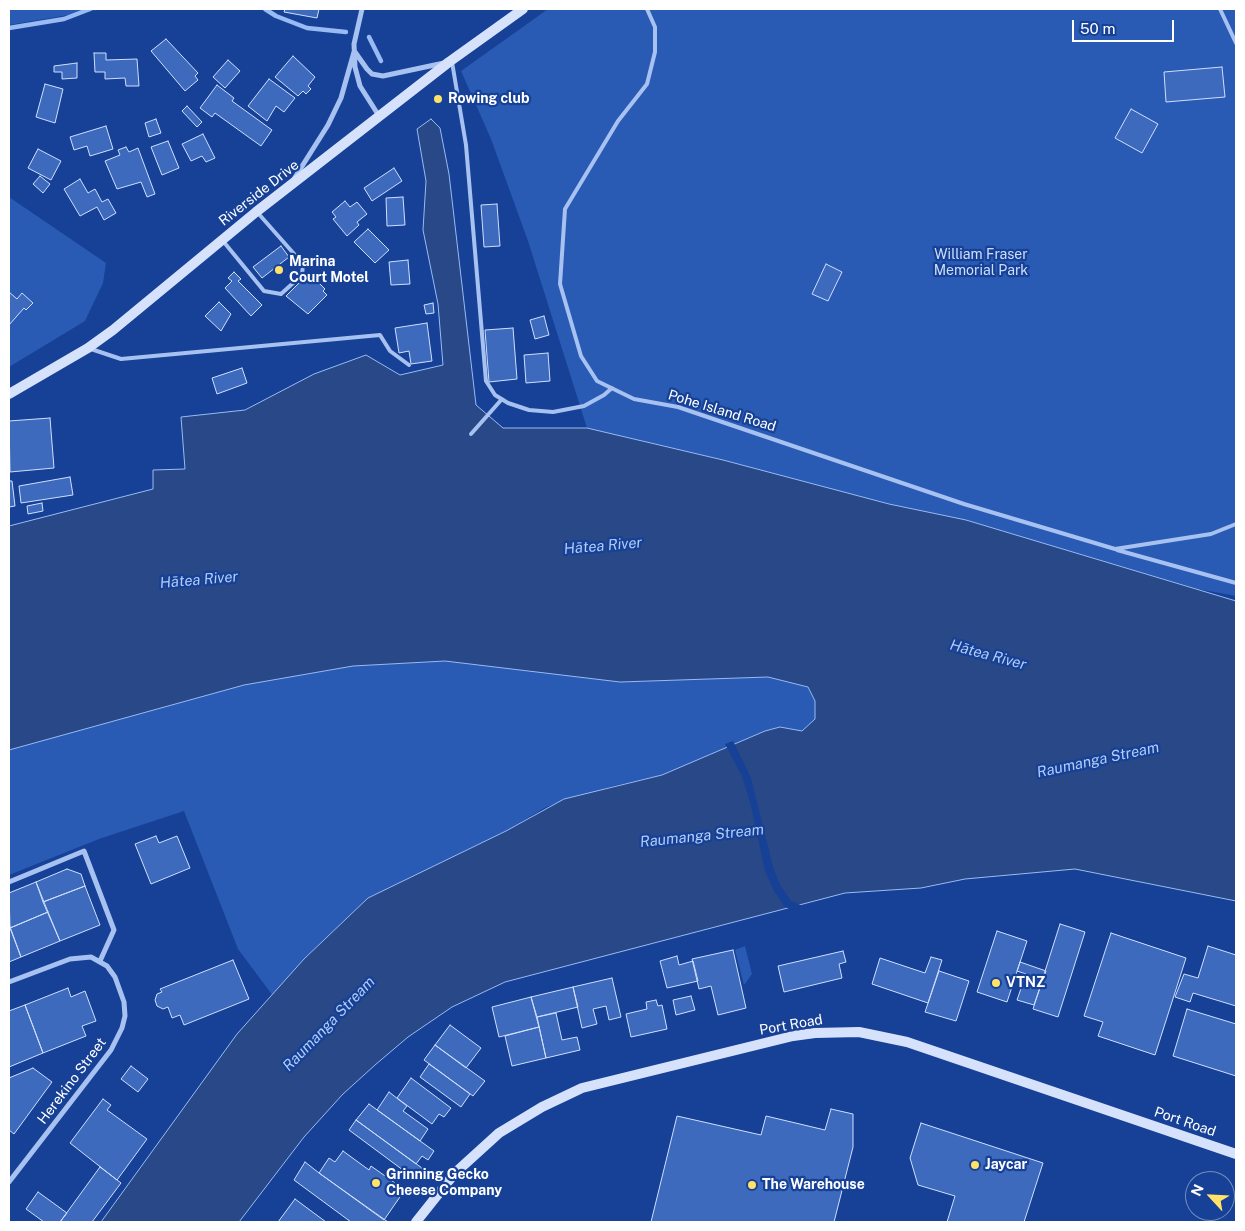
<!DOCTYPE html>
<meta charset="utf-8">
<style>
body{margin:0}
#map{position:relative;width:1245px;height:1231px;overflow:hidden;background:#164196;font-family:"Public Sans",sans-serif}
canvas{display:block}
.frame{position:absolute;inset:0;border:10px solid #fff;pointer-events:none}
.north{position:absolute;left:1185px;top:1171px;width:50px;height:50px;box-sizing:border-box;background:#164196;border:1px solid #738dc0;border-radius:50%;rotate:295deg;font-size:14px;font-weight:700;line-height:20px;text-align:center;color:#fff}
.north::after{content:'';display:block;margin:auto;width:18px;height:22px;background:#ffe267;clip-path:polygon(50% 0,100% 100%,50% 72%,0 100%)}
.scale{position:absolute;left:1072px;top:20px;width:102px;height:22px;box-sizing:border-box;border:2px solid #fff;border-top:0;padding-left:6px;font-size:15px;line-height:18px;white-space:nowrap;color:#fff;-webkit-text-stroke:4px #164196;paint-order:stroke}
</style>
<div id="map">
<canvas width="1245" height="1231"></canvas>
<div class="frame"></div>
<div class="north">N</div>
<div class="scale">50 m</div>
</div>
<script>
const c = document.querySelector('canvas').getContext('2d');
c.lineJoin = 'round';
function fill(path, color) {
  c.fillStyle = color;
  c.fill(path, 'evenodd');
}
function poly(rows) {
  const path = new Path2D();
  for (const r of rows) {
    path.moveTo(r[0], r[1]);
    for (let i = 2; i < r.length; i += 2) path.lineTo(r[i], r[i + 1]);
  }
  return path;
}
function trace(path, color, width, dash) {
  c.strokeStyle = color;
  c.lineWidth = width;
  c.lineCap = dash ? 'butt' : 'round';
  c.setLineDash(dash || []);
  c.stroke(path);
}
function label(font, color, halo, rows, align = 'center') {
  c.font = font + ' "Public Sans",sans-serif';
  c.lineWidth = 4.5;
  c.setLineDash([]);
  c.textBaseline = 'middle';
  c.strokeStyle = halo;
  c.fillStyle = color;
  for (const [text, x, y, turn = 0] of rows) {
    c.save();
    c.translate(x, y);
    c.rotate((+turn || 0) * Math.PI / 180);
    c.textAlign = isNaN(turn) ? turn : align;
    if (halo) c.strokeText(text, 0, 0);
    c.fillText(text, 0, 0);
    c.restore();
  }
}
fill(poly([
 [9,9,104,9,9,25],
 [548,9,1236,9,1236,596,1198,589,966,520,889,504,723,460,587,428,528,241,491,139,461,71],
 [9,197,106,263,103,283,85,321,9,367],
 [445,661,620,682,768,677,808,687,815,701,816,712,815,719,802,731,780,727,765,731,662,775,613,786,546,807,506,831,368,898,304,959,273,996,238,949,184,811,99,839,9,875,9,750,244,685,353,666],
 [745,946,752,974,744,985,735,950]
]), '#295ab4');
const water = poly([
 [431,119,440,128,449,174,476,405,503,428,587,428,723,460,889,504,966,520,1236,601,1236,901,1075,869,965,879,921,888,845,893,505,982,452,1007,408,1037,375,1065,343,1094,304,1137,239,1222,101,1222,237,1034,304,959,368,898,506,831,564,799,662,775,765,731,780,727,802,731,815,719,815,701,808,687,768,677,620,682,445,661,353,666,244,685,9,750,9,526,153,489,153,470,185,469,181,417,245,410,314,374,366,355,400,375,443,365,438,304,423,230,426,181,417,129,431,119]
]);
fill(water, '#284887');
trace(water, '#99bbf4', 1);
fill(poly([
 [733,741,751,778,773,867,780,885,791,901,803,906,791,910,784,906,774,891,765,871,751,806,742,776,725,744]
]), '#164196');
trace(poly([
 [265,9,276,16,307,28,346,32],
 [9,28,64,19,90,9],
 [369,37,381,61]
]), '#99bbf4', 4.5);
const building = poly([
 [285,9,319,9,317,18,284,12,285,9],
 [166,39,198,73,195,76,198,80,185,91,151,51,166,39],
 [94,53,106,53,106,60,137,59,139,86,126,86,125,78,105,79,105,72,95,72,94,53],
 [293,56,315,77,308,86,311,89,306,94,303,91,298,96,275,77,293,56],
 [228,60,240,71,225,88,213,77,228,60],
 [77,63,77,78,62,79,62,72,54,72,54,66,77,63],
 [1222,67,1225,97,1166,102,1164,72,1222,67],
 [269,79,295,98,284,112,276,106,267,121,248,106,269,79],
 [45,84,63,89,55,123,36,117,45,84],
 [217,85,234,98,232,101,272,130,261,146,215,113,212,117,200,108,217,85],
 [187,106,202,122,197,127,182,111,187,106],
 [1131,109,1158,124,1142,153,1115,138,1131,109],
 [156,119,161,133,149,137,145,123,156,119],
 [106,126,113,149,90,156,87,146,74,150,70,137,106,126],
 [203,134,215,158,206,162,202,156,191,161,182,144,203,134],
 [168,141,179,168,162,175,151,147,168,141],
 [126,147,129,152,138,148,155,194,147,197,141,182,117,189,105,161,120,155,118,150,126,147],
 [38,149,61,161,51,180,28,168,38,149],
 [394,168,402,181,372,201,364,188,394,168],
 [40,176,50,184,43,193,33,184,40,176],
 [80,179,88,193,95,189,102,202,108,199,116,213,104,220,97,207,80,216,64,189,80,179],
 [403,197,405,225,387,226,386,198,403,197],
 [345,201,350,207,357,202,367,214,357,222,359,225,347,236,333,219,336,217,332,212,345,201],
 [497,204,500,246,484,247,481,205,497,204],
 [368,229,389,250,375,263,354,242,368,229],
 [281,246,289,257,262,278,253,267,281,246],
 [408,260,410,284,391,285,389,262,408,260],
 [826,264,842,272,828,301,812,294,826,264],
 [234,272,241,279,238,281,262,305,251,316,225,288,232,281,228,278,234,272],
 [306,276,309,279,312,276,325,289,323,291,327,295,308,314,286,296,306,276],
 [9,292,17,299,22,293,33,303,26,310,24,308,9,325,9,292],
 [219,302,231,314,221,331,205,316,219,302],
 [433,303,434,313,426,314,424,305,433,303],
 [544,316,549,335,535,339,530,320,544,316],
 [427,323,432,361,411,364,409,351,399,353,395,328,427,323],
 [513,328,517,379,489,382,485,330,513,328],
 [548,353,550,381,526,383,524,355,548,353],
 [242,368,247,383,217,394,212,378,242,368],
 [50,418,54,468,10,472,9,421,50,418],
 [70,477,73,495,21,503,19,486,70,477],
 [9,481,12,481,15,506,9,507,9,481],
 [42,503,43,511,28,514,27,506,42,503],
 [156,836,159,843,177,836,190,868,151,884,135,844,156,836],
 [67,869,81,874,85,886,43,902,36,882,67,869],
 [36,882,48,912,10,928,9,893,36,882],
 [85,886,100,925,60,941,43,902,85,886],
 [48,912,60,941,21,957,10,928,48,912],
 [9,924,21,957,9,962,9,924],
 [1060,924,1085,932,1058,1017,1033,1009,1060,924],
 [997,931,1027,941,1007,1002,977,992,997,931],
 [1111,933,1186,958,1155,1055,1098,1036,1103,1022,1084,1016,1111,933],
 [1208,946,1236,955,1236,1006,1193,993,1190,1002,1175,997,1184,974,1198,978,1208,946],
 [733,950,746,1008,718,1015,711,986,699,989,692,959,733,950],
 [843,951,846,962,839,964,842,978,784,992,778,966,843,951],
 [677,956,679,965,693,961,698,981,667,988,660,961,677,956],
 [931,957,942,960,928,1003,872,984,880,958,925,973,931,957],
 [233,960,249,999,184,1025,180,1015,172,1018,168,1007,163,1009,157,1006,155,1000,157,994,162,992,160,989,233,960],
 [1020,962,1046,971,1034,1005,1017,1000,1026,974,1017,971,1020,962],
 [939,971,969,981,956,1021,925,1012,939,971],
 [612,978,621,1017,609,1020,606,1006,593,1009,597,1024,582,1028,573,987,612,978],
 [573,987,578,1007,537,1017,531,997,573,987],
 [68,988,71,997,85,991,96,1021,82,1026,86,1036,43,1053,25,1005,68,988],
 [691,996,695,1010,676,1015,673,1000,691,996],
 [531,997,539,1027,499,1037,492,1007,531,997],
 [656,1000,658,1006,662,1005,667,1029,631,1037,626,1014,647,1009,646,1002,656,1000],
 [25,1005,43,1053,9,1067,9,1011,25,1005],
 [1187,1009,1236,1024,1236,1076,1173,1056,1187,1009],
 [556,1013,562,1040,577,1037,580,1050,546,1058,537,1017,556,1013],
 [450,1025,481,1048,466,1068,435,1045,450,1025],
 [539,1027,546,1058,512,1066,505,1036,539,1027],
 [435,1045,485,1081,473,1096,424,1060,435,1045],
 [429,1064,470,1094,461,1107,420,1077,429,1064],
 [131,1066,148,1079,138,1092,121,1079,131,1066],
 [33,1068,52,1082,14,1134,9,1130,9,1078,33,1068],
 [411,1078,451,1108,444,1117,439,1114,432,1124,397,1098,411,1078],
 [389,1092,407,1106,403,1111,428,1129,420,1141,377,1110,389,1092],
 [103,1099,111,1105,107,1110,147,1139,117,1180,70,1143,103,1099],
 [369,1104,434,1151,428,1160,422,1156,416,1164,356,1120,369,1104],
 [831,1109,853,1114,853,1147,834,1222,651,1222,677,1116,761,1135,766,1116,825,1130,831,1109],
 [356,1120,422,1168,415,1179,349,1130,356,1120],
 [921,1123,1043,1163,1024,1222,947,1222,955,1196,918,1185,910,1158,921,1123],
 [343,1151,369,1170,371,1166,395,1183,393,1187,402,1194,384,1220,319,1173,329,1158,335,1162,343,1151],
 [305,1162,319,1173,388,1222,351,1222,294,1180,305,1162],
 [100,1167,121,1183,92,1222,60,1222,100,1167],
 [38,1192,67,1213,60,1222,44,1222,26,1209,38,1192],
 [295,1199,326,1222,278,1222,295,1199]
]);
fill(building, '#3e6abd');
trace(building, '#cedffc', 1);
trace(poly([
 [647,9,655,27,655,52,647,84,618,121,565,209,560,284,581,356,597,381,634,399,678,407,964,504,1115,549,1211,534,1236,524],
 [1220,9,1236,43],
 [452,62,466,145,486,381,495,395,508,403,529,410,553,412,584,406,604,395,612,388],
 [223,241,264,291,281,294,302,275,303,264,257,212],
 [91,349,121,359,380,335,390,351,409,365],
 [471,434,502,399],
 [1117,550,1236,583]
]), '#a7c1f1', 4);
trace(poly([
 [362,9,354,44,355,67,360,86,379,116],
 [355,52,367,69,372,74,383,76,444,63],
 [294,179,328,125,341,98,354,52],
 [9,882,84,851,114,930,100,961],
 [9,982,70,959,91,957,107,966,115,977,124,1002,125,1016,122,1028,111,1050,9,1182]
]), '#a7c1f1', 5);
trace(poly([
 [9,394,88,348,113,330,256,212,449,62,523,9],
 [416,1222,455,1173,499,1133,542,1107,582,1088,793,1036,815,1033,859,1032,907,1042,1236,1154]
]), '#d6e2fc', 10);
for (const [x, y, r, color] of [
 [438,99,5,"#ffe267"],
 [279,270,5,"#ffe267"],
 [996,983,5,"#ffe267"],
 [975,1165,5,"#ffe267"],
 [376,1183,5,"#ffe267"],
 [752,1185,5,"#ffe267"]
]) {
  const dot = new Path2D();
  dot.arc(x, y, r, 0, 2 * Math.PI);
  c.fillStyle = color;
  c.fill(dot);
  trace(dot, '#164196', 2);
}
label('bold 14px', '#fff', '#164196', [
 ["Rowing club",448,99],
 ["Marina",289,262],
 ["Court Motel",289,278],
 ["VTNZ",1006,983],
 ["Jaycar",985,1165],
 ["Grinning Gecko",386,1175],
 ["Cheese Company",386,1191],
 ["The Warehouse",762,1185]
], 'left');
label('14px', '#fff', '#164196', [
 ["Riverside Drive",259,193,-38],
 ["Pohe Island Road",722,411,17],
 ["Port Road",791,1025,-10],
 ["Herekino Street",72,1081,-53],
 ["Port Road",1185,1122,19]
]);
label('14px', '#cedffc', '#164196', [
 ["William Fraser",981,255],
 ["Memorial Park",981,271]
]);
label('italic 15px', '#b3ccf8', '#164196', [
 ["Hātea River",603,546,-5],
 ["Hātea River",199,580,-5],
 ["Hātea River",988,655,15],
 ["Raumanga Stream",1098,760,-12],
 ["Raumanga Stream",702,836,-6],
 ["Raumanga Stream",329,1024,-46]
]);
</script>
